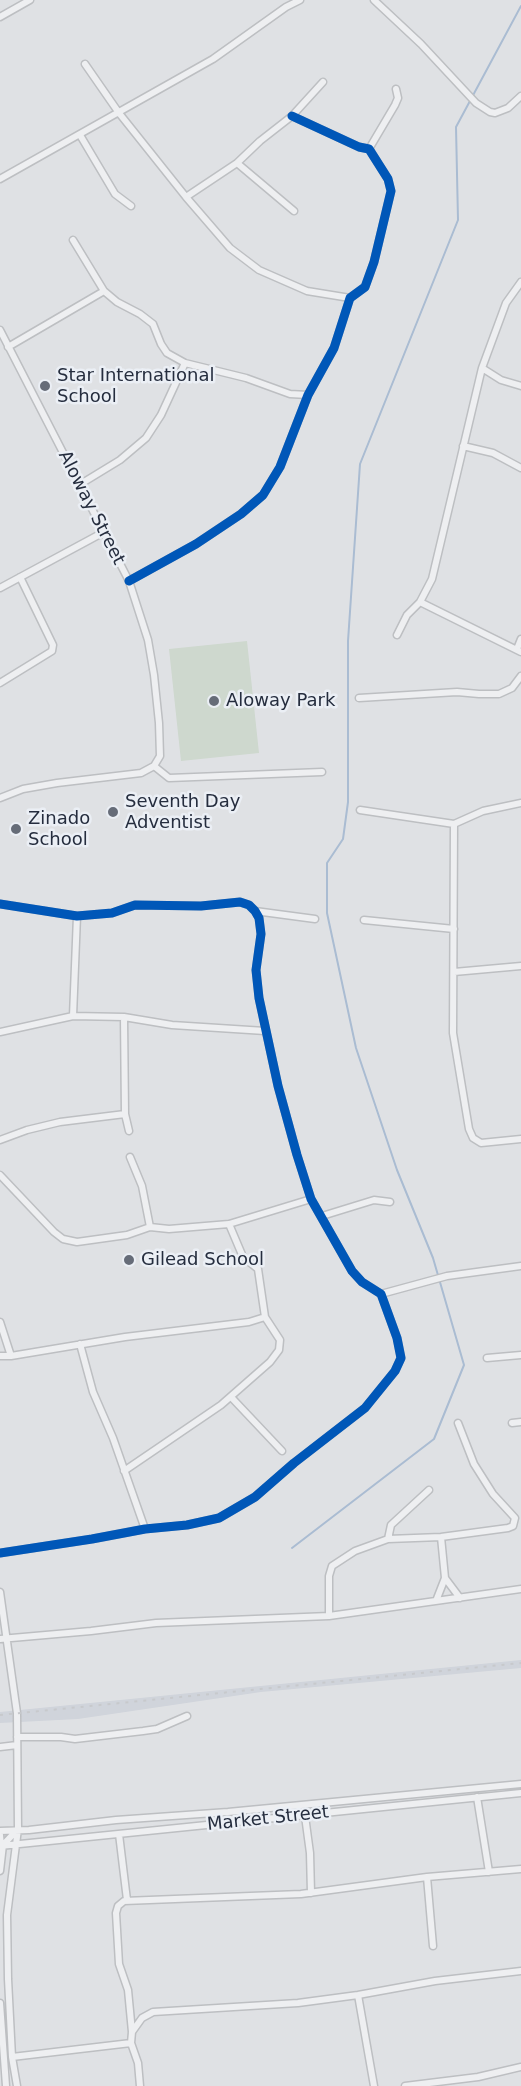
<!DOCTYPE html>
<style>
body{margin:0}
canvas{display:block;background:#dfe1e4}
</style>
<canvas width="521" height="2086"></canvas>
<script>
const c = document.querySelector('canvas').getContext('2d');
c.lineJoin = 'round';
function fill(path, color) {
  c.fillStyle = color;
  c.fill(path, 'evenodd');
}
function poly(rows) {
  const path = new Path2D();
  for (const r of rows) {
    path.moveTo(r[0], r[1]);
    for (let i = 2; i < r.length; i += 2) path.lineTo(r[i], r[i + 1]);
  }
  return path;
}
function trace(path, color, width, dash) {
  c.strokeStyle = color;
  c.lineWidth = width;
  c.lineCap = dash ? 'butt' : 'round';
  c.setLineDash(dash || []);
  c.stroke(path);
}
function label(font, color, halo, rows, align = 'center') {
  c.font = font + ' "DejaVu Sans",sans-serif';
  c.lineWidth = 5;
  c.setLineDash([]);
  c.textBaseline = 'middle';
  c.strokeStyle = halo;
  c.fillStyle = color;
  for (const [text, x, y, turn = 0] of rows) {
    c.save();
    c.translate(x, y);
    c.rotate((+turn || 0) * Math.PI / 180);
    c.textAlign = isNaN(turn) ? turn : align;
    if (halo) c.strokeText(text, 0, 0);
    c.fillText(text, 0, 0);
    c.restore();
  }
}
fill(poly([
 [521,1660,521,1668,261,1692,78,1719,0,1723,0,1712]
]), '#d0d4db');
fill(poly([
 [247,641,259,753,181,761,169,649]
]), '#ced8ce');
trace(poly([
 [292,1548,434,1439,464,1365,433,1258,397,1170,356,1048,327,913,327,863,343,839,348,802,348,641,360,464,458,220,456,127,521,6]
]), '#aabcd2', 2);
const street = poly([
 [374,0,421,44,476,103,490,112,495,113,508,108,521,96],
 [0,17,30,0],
 [85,64,119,113,186,197,230,248,259,270,307,291,350,298],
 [80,135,115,194,131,206],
 [369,149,395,105,398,98,396,89],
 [237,163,294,211],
 [0,179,213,59,286,7,300,0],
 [186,197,237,163,260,141,292,116,323,82],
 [73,240,104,291,117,302,140,314,153,324,161,344,167,353,185,363,246,378,290,394,308,395],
 [521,282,506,303,482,368,432,579,420,602,521,652],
 [0,330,129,581,148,640,154,675,159,723,160,756,154,766],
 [8,347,104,291],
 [482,368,501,380,521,386],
 [463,446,493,453,521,468],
 [79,485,120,460,146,438,161,415,185,363],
 [129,581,196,544,241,514,263,495,280,467,308,395,334,348,350,298,365,287,374,262,391,191,388,179,369,149,359,147,292,116],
 [0,588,104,532],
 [397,635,407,615,420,602],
 [517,649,521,639],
 [0,683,52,651,53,645,20,577],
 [359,698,457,692,479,694,499,694,512,688,521,676],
 [154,766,169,778,322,772],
 [0,798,23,789,57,783,141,773,154,766],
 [360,810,454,824,483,811,521,803],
 [454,824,453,1033,469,1129,473,1138,481,1143,521,1139],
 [0,904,77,916,112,913,135,905,201,906,240,902,249,905,255,911,259,918,261,934,256,970,259,998,278,1086,297,1155,311,1199,352,1271,362,1282,381,1294,397,1338,401,1358,395,1371,365,1408,294,1463,255,1497,219,1518,187,1525,145,1529,92,1539,0,1553],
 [255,911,315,919],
 [364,920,454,929],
 [454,972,521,966],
 [73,1016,77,916],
 [124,1017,125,1114,129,1131],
 [0,1032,73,1016,124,1017,172,1025,265,1031],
 [0,1140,27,1130,60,1122,125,1114],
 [130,1157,142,1186,150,1227],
 [0,1175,54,1232,63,1239,77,1242,127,1235,150,1227,169,1229,229,1224,311,1199],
 [322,1216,374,1200,390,1202],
 [381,1294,447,1276,521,1266],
 [0,1322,11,1356],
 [80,1344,93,1392,113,1438,145,1529],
 [0,1356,11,1356,125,1337,249,1322,265,1317],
 [487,1358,521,1355],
 [231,1397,282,1451],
 [512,1423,521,1422],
 [124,1471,221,1405,270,1362,279,1350,280,1340,265,1317,258,1269,243,1257,229,1224],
 [388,1539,391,1525,429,1490],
 [445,1578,460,1598],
 [0,1592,17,1713,18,1829,7,1915,8,1979,12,2057,17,2086],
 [436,1601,445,1578,441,1537],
 [329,1616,329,1576,332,1566,355,1551,388,1539,441,1537,508,1528,513,1526,515,1518,493,1494,474,1464,458,1423],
 [0,1639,91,1631,156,1623,329,1616,521,1589],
 [17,1737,61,1737,75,1739,143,1731,157,1729,187,1716],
 [0,1747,17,1745],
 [477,1797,489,1872],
 [305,1816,310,1853,311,1893],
 [0,1831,29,1830,116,1820,228,1812,521,1784],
 [119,1834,127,1900],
 [0,1835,1,1846],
 [0,1846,521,1793],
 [0,1871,3,1845,18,1829],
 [427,1877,433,1946],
 [358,1995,374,2086],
 [0,2003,6,2086],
 [132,2032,142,2018,153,2012,298,2003,358,1995,435,1981,521,1971],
 [12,2057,131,2043],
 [140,2086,138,2063,131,2043,132,2032,128,1990,119,1964,116,1913,118,1906,124,1901,301,1894,427,1877,521,1869],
 [405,2086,478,2077,521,2067]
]);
trace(street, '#bdbfc2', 9);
trace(street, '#eeeff1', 6);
trace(poly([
 [0,1715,521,1663]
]), '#c7c9cc', 2, [3, 6]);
trace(poly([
 [129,581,196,544,241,514,263,495,280,467,308,395,334,348,350,298,365,287,374,262,391,191,388,179,369,149,359,147,292,116],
 [0,904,77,916,112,913,135,905,201,906,240,902,249,905,255,911,259,918,261,934,256,970,259,998,278,1086,297,1155,311,1199,352,1271,362,1282,381,1294,397,1338,401,1358,395,1371,365,1408,294,1463,255,1497,219,1518,187,1525,145,1529,92,1539,0,1553]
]), '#0057b8', 9);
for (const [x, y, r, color] of [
 [45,386,6,"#666c78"],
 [214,701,6,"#666c78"],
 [113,812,6,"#666c78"],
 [16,829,6,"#666c78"],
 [129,1260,6,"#666c78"]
]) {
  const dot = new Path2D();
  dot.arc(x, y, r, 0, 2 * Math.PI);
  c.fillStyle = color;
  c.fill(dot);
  trace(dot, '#ebeff5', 2);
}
label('18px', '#252d3e', '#ebeff5', [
 ["Star International",57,376],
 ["School",57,397],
 ["Aloway Park",226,701],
 ["Seventh Day",125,802],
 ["Adventist",125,823],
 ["Zinado",28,819],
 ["School",28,840],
 ["Gilead School",141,1260]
], 'left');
label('18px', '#252d3e', '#ebeff5', [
 ["Aloway Street",91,508,63],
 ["Market Street",268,1819,-6]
]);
</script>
